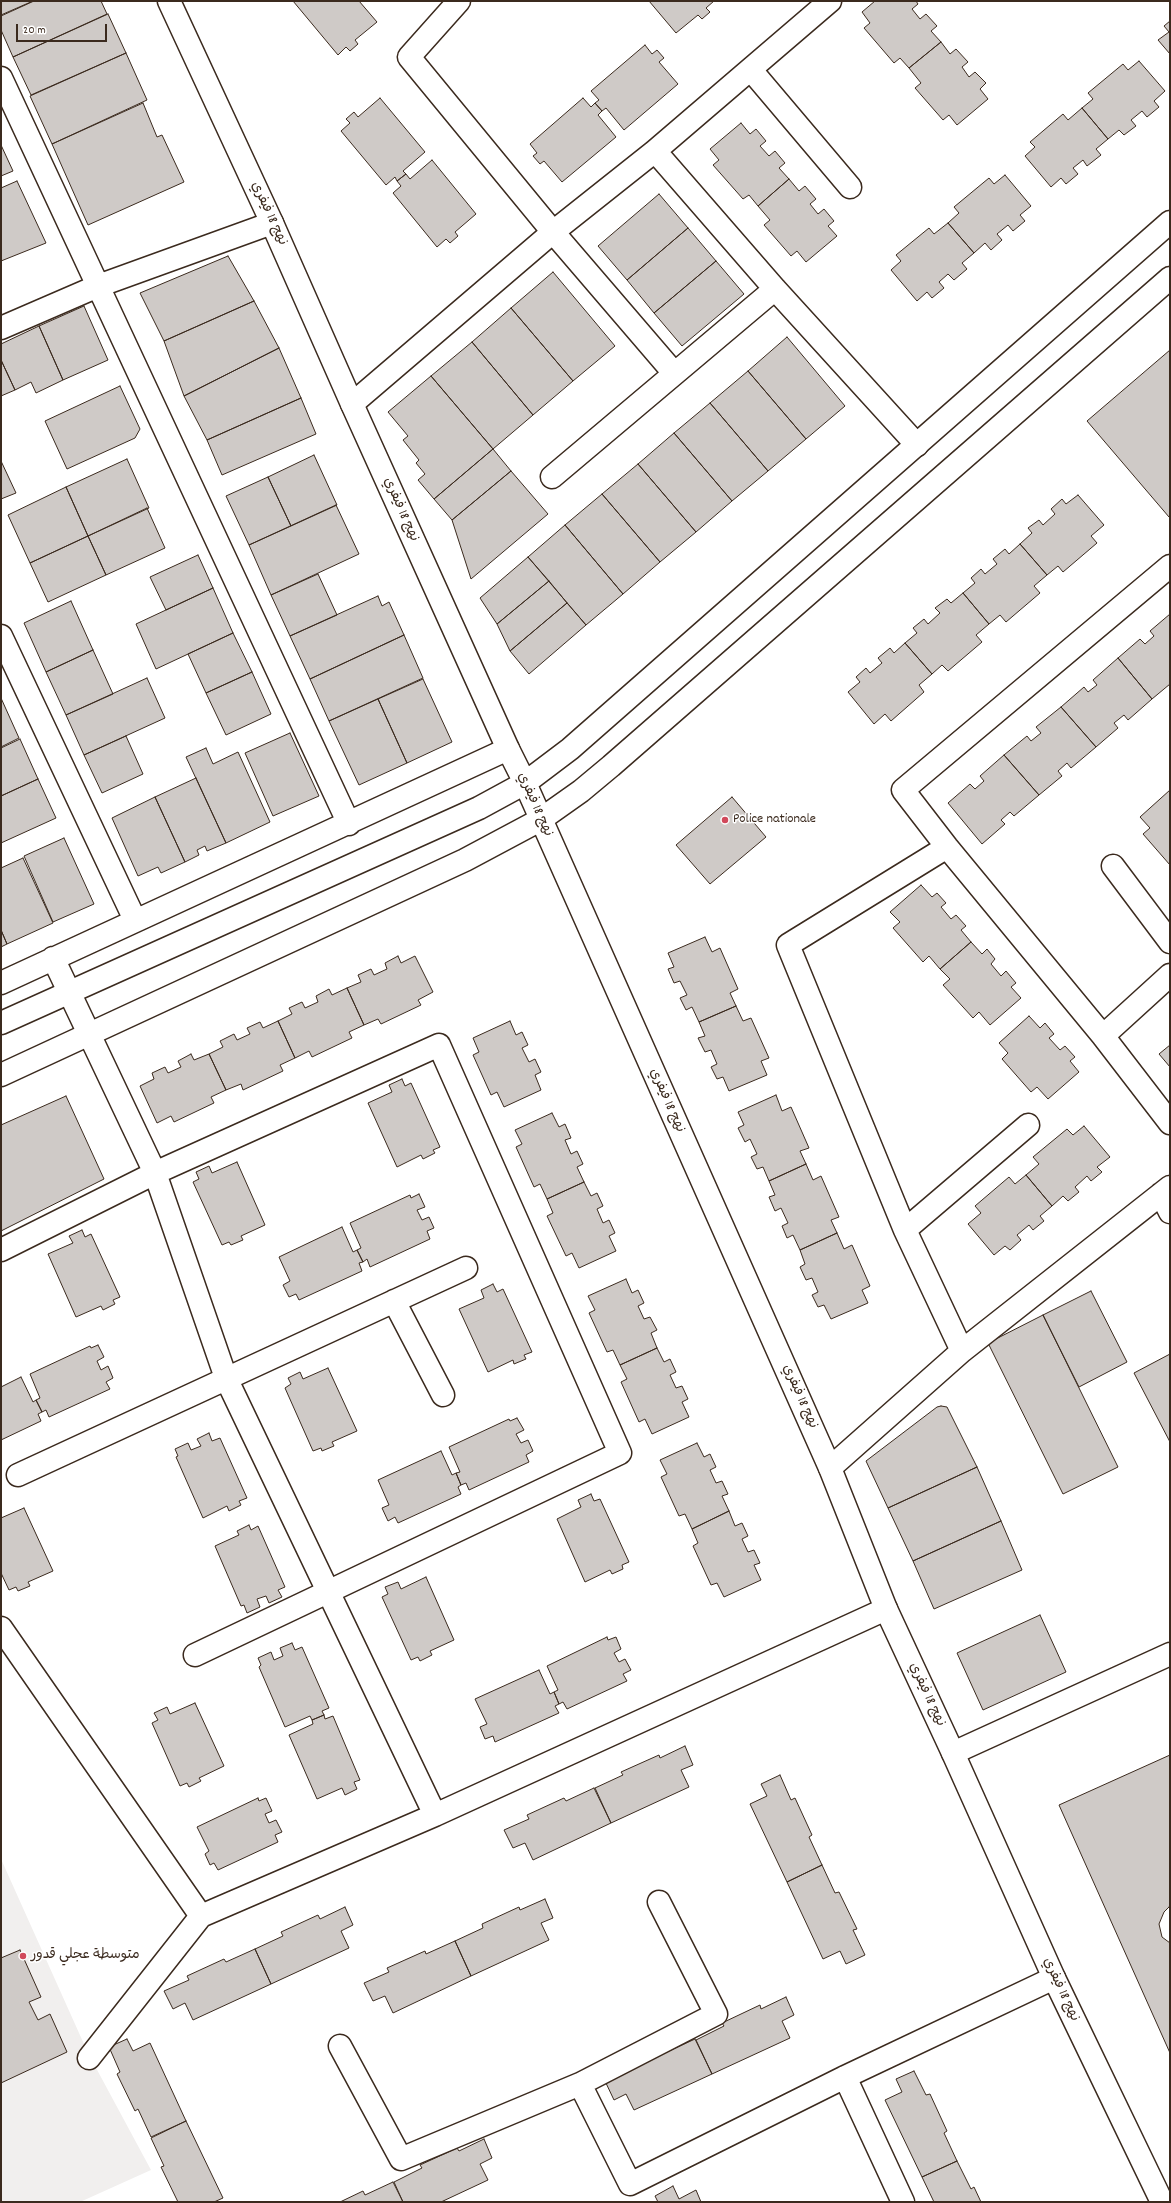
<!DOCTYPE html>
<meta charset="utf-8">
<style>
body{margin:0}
#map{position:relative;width:1171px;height:2203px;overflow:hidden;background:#fff;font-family:Dekko,sans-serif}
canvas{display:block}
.frame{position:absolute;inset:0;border:2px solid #3b2a1e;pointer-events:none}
.scale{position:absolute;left:16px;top:24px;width:91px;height:18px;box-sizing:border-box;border:2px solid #3b2a1e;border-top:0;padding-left:5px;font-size:12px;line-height:14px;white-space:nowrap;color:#3b2a1e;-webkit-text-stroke:3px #fff;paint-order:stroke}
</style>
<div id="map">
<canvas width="1171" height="2203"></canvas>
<div class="frame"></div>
<div class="scale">20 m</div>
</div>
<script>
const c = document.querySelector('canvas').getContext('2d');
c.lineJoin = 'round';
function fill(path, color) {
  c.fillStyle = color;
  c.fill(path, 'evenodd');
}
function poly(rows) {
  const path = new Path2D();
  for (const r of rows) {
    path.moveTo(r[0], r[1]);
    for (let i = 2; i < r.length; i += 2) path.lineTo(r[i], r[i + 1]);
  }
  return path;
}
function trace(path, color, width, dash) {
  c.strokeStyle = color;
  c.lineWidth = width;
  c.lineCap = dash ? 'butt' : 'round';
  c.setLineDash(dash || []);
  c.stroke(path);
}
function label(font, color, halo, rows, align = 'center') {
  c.font = font + ' Dekko,"Playpen Sans Arabic",sans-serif';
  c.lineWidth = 3;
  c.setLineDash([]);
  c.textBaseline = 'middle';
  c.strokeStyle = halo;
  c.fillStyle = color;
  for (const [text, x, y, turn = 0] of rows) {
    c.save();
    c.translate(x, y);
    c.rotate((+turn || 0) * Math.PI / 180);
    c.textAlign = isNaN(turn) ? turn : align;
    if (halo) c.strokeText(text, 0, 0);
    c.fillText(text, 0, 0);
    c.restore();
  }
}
fill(poly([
 [1,1859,88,2053,151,2170,80,2202,1,2202]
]), '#f1efee');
const building = poly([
 [1,1,33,1,1,15,1,1],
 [34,1,101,1,107,14,13,57,1,30,1,16,34,1],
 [293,1,359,1,377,22,355,40,358,44,350,51,346,47,338,55,293,1],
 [649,1,714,1,706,8,710,12,702,19,698,15,676,33,649,1],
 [875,1,916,1,918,4,912,9,920,19,926,14,937,26,931,31,941,42,909,68,900,58,894,63,864,28,870,23,862,12,875,1],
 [108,14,126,53,31,95,13,57,108,14],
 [1170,21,1170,54,1158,40,1169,32,1164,26,1170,21],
 [941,42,950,54,956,49,968,62,962,67,969,77,975,72,986,83,980,89,988,99,957,125,949,115,943,120,915,88,921,83,909,68,941,42],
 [645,45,652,54,657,50,664,58,659,62,678,84,624,130,606,108,602,111,595,103,599,100,591,91,645,45],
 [126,53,147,100,52,144,30,96,126,53],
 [1139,61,1165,91,1154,101,1159,107,1147,117,1142,111,1131,120,1136,126,1124,135,1119,130,1108,139,1082,108,1093,99,1088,93,1123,64,1128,70,1139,61],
 [380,98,425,152,403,171,406,174,397,181,395,177,386,185,341,131,350,123,346,119,354,112,358,117,380,98],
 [583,98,591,107,595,103,602,111,598,115,616,137,562,182,544,161,540,164,533,156,537,153,530,144,583,98],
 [143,103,157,137,162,135,184,182,88,225,52,144,143,103],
 [1082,108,1108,139,1096,149,1101,155,1087,166,1083,160,1073,168,1078,174,1066,184,1061,178,1051,187,1025,156,1035,147,1030,142,1063,114,1068,120,1082,108],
 [741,123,750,134,756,129,766,141,760,146,769,156,775,151,785,163,779,168,789,179,758,206,749,195,743,199,713,165,719,160,710,149,741,123],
 [1,145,13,171,1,176,1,145],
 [432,160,476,214,455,232,458,236,450,243,446,239,437,247,393,193,401,186,397,181,406,174,410,179,432,160],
 [1005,175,1031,206,1020,215,1025,221,1013,231,1008,225,997,234,1002,240,991,250,985,243,974,253,948,223,959,213,954,207,989,178,994,184,1005,175],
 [789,179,799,191,805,186,816,199,810,204,818,214,824,209,834,221,828,226,837,236,806,262,797,251,791,256,764,225,770,220,758,206,789,179],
 [17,181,46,243,1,261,1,188,17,181],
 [659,194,688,228,627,280,598,246,659,194],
 [948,223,974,253,962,263,967,269,954,280,948,274,939,282,944,288,932,298,927,292,917,301,891,270,901,261,896,255,929,228,934,234,948,223],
 [688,228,716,261,654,313,627,280,688,228],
 [228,256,254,301,164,341,140,293,228,256],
 [716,261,744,294,682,346,654,313,716,261],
 [553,272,615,346,573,381,511,308,553,272],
 [254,301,279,348,184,396,164,341,254,301],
 [84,306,108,360,63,380,39,326,84,306],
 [511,308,573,381,533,415,472,342,511,308],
 [39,326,63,380,36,393,31,382,15,390,1,360,1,344,39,326],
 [787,337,845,406,806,439,748,371,787,337],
 [472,342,533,415,493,449,431,376,472,342],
 [279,348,301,398,207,440,184,396,279,348],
 [1170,350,1170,516,1169,517,1087,421,1170,350],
 [1,360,15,390,1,396,1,360],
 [748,371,806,439,768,471,710,403,748,371],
 [431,376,493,449,434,499,418,480,425,474,416,463,419,460,403,440,408,436,388,412,431,376],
 [120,386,140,429,135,438,67,469,45,421,120,386],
 [301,398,316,434,222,475,207,440,301,398],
 [710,403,768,471,732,501,674,433,710,403],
 [674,433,732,501,696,532,638,464,674,433],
 [493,449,511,471,452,520,434,499,493,449],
 [314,455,337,505,291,526,268,477,314,455],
 [127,459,149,508,88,536,66,487,127,459],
 [1,461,16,493,1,499,1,461],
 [638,464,696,532,660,562,602,494,638,464],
 [511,471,548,514,471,579,452,520,511,471],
 [268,477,291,526,249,545,226,496,268,477],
 [66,487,88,536,30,563,8,515,66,487],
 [602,494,660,562,623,594,565,525,602,494],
 [1078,495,1104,525,1091,536,1097,543,1063,572,1058,566,1047,575,1020,544,1032,533,1028,528,1039,520,1043,525,1055,514,1051,509,1062,499,1066,504,1078,495],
 [336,505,359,554,271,595,249,545,336,505],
 [147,508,165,548,106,575,88,536,147,508],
 [565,525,623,594,586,625,528,557,565,525],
 [88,536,106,575,48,602,30,563,88,536],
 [1020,544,1047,575,1034,586,1040,593,1006,622,1000,615,989,624,963,593,975,583,971,578,981,569,985,574,997,564,993,559,1005,549,1009,554,1020,544],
 [198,555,213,588,166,610,150,577,198,555],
 [528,557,549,581,497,624,480,598,528,557],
 [318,574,337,615,290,636,271,595,318,574],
 [549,581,567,603,510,651,497,624,549,581],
 [213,588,233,633,156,669,136,624,213,588],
 [963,593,989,624,976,635,982,642,948,671,942,665,932,674,905,643,917,633,913,628,924,619,928,624,940,613,935,608,947,599,951,603,963,593],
 [378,596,382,606,389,602,404,635,310,679,290,636,378,596],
 [71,601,93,650,46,672,24,623,71,601],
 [567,603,586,625,529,674,510,651,567,603],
 [1170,614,1170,684,1152,699,1118,658,1140,639,1145,644,1154,636,1150,631,1170,614],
 [233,633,252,672,206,693,188,654,233,633],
 [404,635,423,678,329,721,310,679,404,635],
 [905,643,932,674,919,685,924,692,891,721,885,714,874,724,848,692,860,682,856,677,866,668,870,673,882,663,878,658,890,648,894,653,905,643],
 [93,650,113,694,66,715,46,672,93,650],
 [1118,658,1152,699,1128,720,1124,715,1114,723,1118,728,1096,747,1061,707,1084,687,1088,692,1097,685,1093,680,1118,658],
 [252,672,271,714,226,735,206,693,252,672],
 [147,678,165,718,84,755,66,715,147,678],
 [423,679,452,742,407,763,378,699,423,679],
 [1,698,19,738,1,747,1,698],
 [378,699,407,763,359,785,329,721,378,699],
 [1061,707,1096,747,1071,768,1067,763,1058,771,1062,776,1039,795,1004,755,1027,736,1031,741,1041,733,1036,727,1061,707],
 [290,733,319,796,273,816,245,753,290,733],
 [126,736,143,774,102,793,84,755,126,736],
 [20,739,38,779,1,796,1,748,20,739],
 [206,748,213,764,238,752,270,822,226,843,186,757,206,748],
 [1004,755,1039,795,1014,816,1010,812,1001,820,1005,824,982,844,948,803,970,784,975,789,984,781,980,776,1004,755],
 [196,778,226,843,207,851,205,846,197,850,199,855,185,862,155,797,196,778],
 [38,779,56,818,1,843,1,796,38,779],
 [1170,790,1170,865,1143,834,1150,828,1140,817,1170,790],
 [155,797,185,862,161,873,158,867,138,876,112,818,155,797],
 [732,797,766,837,710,884,676,845,732,797],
 [64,838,94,904,53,922,24,856,64,838],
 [23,858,53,923,7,944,1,930,1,868,23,858],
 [921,885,932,897,937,893,946,903,941,907,951,919,956,915,966,926,961,930,971,942,940,969,929,956,923,962,893,928,900,922,890,912,921,885],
 [1,930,7,944,1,947,1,930],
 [705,937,712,952,720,948,738,989,730,993,736,1006,699,1022,692,1007,686,1010,680,998,687,995,680,981,674,983,668,969,674,967,668,953,705,937],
 [971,942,982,954,987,949,995,959,991,964,1001,976,1006,971,1016,983,1011,987,1021,998,990,1025,979,1012,973,1018,943,985,950,979,940,969,971,942],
 [398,956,401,963,415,956,433,992,418,1000,421,1005,381,1024,378,1019,364,1025,347,988,361,982,358,975,371,969,374,975,387,969,385,963,398,956],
 [347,988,364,1025,349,1032,352,1038,312,1057,309,1051,295,1058,278,1021,292,1014,289,1008,302,1002,305,1008,318,1002,316,996,329,989,332,995,347,988],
 [736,1006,743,1021,751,1018,769,1058,761,1061,767,1075,729,1091,723,1077,717,1079,711,1067,717,1064,711,1050,705,1052,698,1038,705,1036,699,1022,736,1006],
 [1029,1016,1040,1028,1045,1023,1054,1034,1049,1038,1060,1050,1065,1046,1075,1057,1070,1061,1079,1072,1048,1099,1037,1087,1031,1092,1002,1059,1008,1053,999,1043,1029,1016],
 [278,1021,295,1058,280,1065,283,1071,243,1090,241,1084,226,1090,209,1054,223,1047,220,1041,234,1034,237,1040,250,1034,247,1028,260,1022,263,1028,278,1021],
 [510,1021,516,1035,522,1032,528,1045,522,1048,529,1062,535,1059,541,1072,535,1075,541,1090,504,1107,497,1092,491,1095,473,1055,479,1052,473,1038,510,1021],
 [1170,1045,1170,1067,1159,1054,1170,1045],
 [191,1054,194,1060,209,1054,226,1090,211,1097,214,1103,174,1122,171,1116,157,1123,140,1086,154,1079,152,1073,165,1067,168,1073,181,1067,178,1061,191,1054],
 [402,1079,405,1086,411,1083,440,1147,433,1150,435,1153,423,1159,421,1155,397,1167,368,1103,392,1092,389,1085,402,1079],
 [776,1095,782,1111,791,1107,809,1148,800,1151,806,1164,769,1181,763,1167,757,1169,751,1157,757,1154,750,1139,745,1142,738,1128,744,1125,738,1112,776,1095],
 [66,1096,104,1179,1,1231,1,1125,66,1096],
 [552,1113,559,1127,565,1124,571,1138,565,1140,571,1154,577,1151,583,1164,577,1167,584,1182,547,1199,540,1184,534,1187,516,1147,522,1144,515,1130,552,1113],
 [1084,1126,1110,1157,1097,1167,1102,1172,1091,1181,1087,1176,1075,1187,1079,1192,1068,1201,1063,1196,1052,1206,1026,1175,1039,1164,1033,1157,1067,1129,1073,1135,1084,1126],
 [237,1162,265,1225,241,1236,243,1240,231,1245,229,1242,222,1245,193,1182,199,1179,196,1172,209,1166,212,1173,237,1162],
 [806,1164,813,1180,821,1176,839,1217,831,1220,837,1233,800,1250,793,1235,787,1238,782,1226,788,1223,781,1208,775,1211,769,1197,775,1195,769,1181,806,1164],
 [1026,1175,1052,1206,1040,1216,1044,1221,1033,1230,1029,1225,1017,1235,1021,1240,1010,1250,1005,1246,994,1255,968,1224,981,1213,975,1206,1009,1177,1015,1184,1026,1175],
 [584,1182,591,1196,597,1193,603,1206,597,1209,603,1223,609,1220,615,1233,609,1236,616,1251,579,1268,572,1253,566,1256,547,1216,553,1213,547,1199,584,1182],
 [419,1194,425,1207,417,1210,422,1220,429,1217,434,1228,427,1231,430,1239,370,1267,367,1259,363,1262,357,1250,361,1248,350,1223,410,1195,411,1198,419,1194],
 [342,1227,353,1252,357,1250,363,1262,359,1263,362,1271,299,1300,296,1294,289,1297,283,1285,290,1281,279,1257,342,1227],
 [82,1230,85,1237,91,1234,120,1297,113,1300,115,1304,103,1310,101,1306,76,1317,48,1254,73,1243,69,1236,82,1230],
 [837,1233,844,1249,852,1245,870,1286,862,1290,868,1303,831,1319,824,1305,818,1307,812,1295,818,1292,812,1278,806,1280,800,1267,805,1264,800,1250,837,1233],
 [626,1279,632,1293,638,1290,644,1303,638,1306,644,1319,650,1317,657,1330,651,1333,657,1348,620,1365,613,1350,607,1352,589,1313,595,1310,588,1296,626,1279],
 [493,1284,497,1292,503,1289,532,1352,524,1355,526,1359,514,1364,513,1360,488,1372,459,1309,484,1298,481,1290,493,1284],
 [1091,1291,1127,1362,1079,1387,1043,1315,1091,1291],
 [1043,1315,1118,1467,1063,1494,988,1343,1043,1315],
 [98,1345,104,1357,97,1361,101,1370,108,1366,113,1378,106,1382,110,1389,49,1417,46,1410,42,1412,36,1400,40,1398,30,1374,90,1346,91,1348,98,1345],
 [657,1348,664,1362,670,1359,676,1372,670,1375,676,1388,682,1386,688,1399,682,1402,689,1417,652,1434,645,1419,639,1422,621,1382,627,1379,620,1365,657,1348],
 [1170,1354,1170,1442,1134,1373,1170,1354],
 [328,1368,357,1431,332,1442,334,1446,322,1451,321,1448,313,1451,285,1388,291,1384,288,1378,300,1372,303,1379,328,1368],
 [21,1377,33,1402,36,1400,42,1412,38,1414,41,1421,1,1440,1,1387,21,1377],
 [941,1406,947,1407,977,1467,888,1508,866,1461,937,1407,941,1406],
 [517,1418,524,1430,516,1434,521,1443,528,1440,533,1451,526,1455,529,1462,469,1490,466,1483,461,1485,456,1473,460,1472,449,1447,509,1419,510,1421,517,1418],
 [209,1433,212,1441,220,1438,247,1498,239,1501,241,1505,229,1511,227,1506,203,1518,176,1457,178,1456,175,1449,188,1443,191,1450,201,1446,197,1439,209,1433],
 [697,1443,704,1457,710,1454,716,1467,710,1470,716,1483,722,1481,728,1494,722,1496,729,1511,692,1529,685,1514,679,1516,661,1477,667,1474,660,1460,697,1443],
 [441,1451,452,1475,456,1473,461,1485,458,1487,461,1494,398,1523,395,1517,388,1521,382,1508,389,1505,378,1480,441,1451],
 [977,1467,1001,1521,913,1561,888,1508,977,1467],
 [591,1494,594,1501,600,1499,629,1562,622,1565,623,1569,612,1574,610,1570,585,1582,557,1519,581,1507,578,1500,591,1494],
 [24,1508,53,1571,28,1582,30,1586,18,1591,16,1587,9,1590,1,1573,1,1518,24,1508],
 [729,1511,735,1526,742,1523,748,1536,742,1539,748,1552,754,1550,760,1563,754,1565,761,1580,724,1597,717,1583,711,1585,693,1546,698,1543,692,1529,729,1511],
 [1001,1521,1022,1570,934,1609,913,1561,1001,1521],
 [249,1525,251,1530,258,1526,285,1587,278,1590,282,1597,269,1603,266,1596,257,1599,260,1607,247,1613,244,1605,241,1606,215,1546,239,1535,237,1531,249,1525],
 [426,1577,454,1640,430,1651,432,1655,420,1661,418,1657,411,1660,382,1597,388,1594,385,1587,398,1582,401,1589,426,1577],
 [1040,1615,1066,1672,983,1710,957,1653,1040,1615],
 [607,1637,608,1640,616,1637,621,1649,614,1653,619,1662,625,1659,631,1670,623,1674,627,1681,567,1709,563,1702,559,1704,554,1692,558,1690,547,1666,607,1637],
 [292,1643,295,1650,302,1647,329,1708,322,1711,324,1715,312,1720,310,1716,285,1727,259,1667,261,1665,258,1658,271,1652,274,1660,283,1656,280,1648,292,1643],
 [539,1670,550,1694,554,1692,559,1704,555,1706,559,1713,495,1742,493,1736,485,1739,480,1727,487,1724,475,1699,539,1670],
 [195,1703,224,1766,199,1778,201,1781,189,1787,187,1783,180,1786,152,1723,158,1720,154,1713,167,1707,170,1714,195,1703],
 [324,1715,325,1719,333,1716,360,1780,354,1782,357,1789,345,1795,342,1788,317,1799,289,1735,313,1724,312,1720,324,1715],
 [685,1746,693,1765,681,1770,689,1787,611,1823,595,1788,623,1775,621,1772,659,1755,660,1758,685,1746],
 [1170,1755,1170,2053,1059,1805,1170,1755],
 [780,1775,791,1800,795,1798,812,1835,809,1837,822,1865,787,1882,750,1804,767,1796,761,1784,780,1775],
 [594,1788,611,1823,533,1860,525,1843,513,1848,504,1830,529,1819,527,1815,564,1798,566,1801,594,1788],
 [258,1798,259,1801,266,1798,272,1811,265,1814,269,1823,276,1820,282,1832,275,1835,278,1842,218,1870,214,1863,210,1865,205,1854,209,1851,197,1827,258,1798],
 [822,1865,835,1893,839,1892,857,1929,853,1930,865,1955,846,1964,840,1951,823,1959,787,1882,822,1865],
 [545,1899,553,1918,541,1923,549,1940,471,1976,455,1941,483,1928,482,1924,519,1907,520,1910,545,1899],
 [345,1907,353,1925,341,1931,349,1948,271,1984,255,1949,283,1936,281,1932,318,1915,320,1919,345,1907],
 [1169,1907,1170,1907,1170,1943,1162,1937,1159,1924,1164,1912,1169,1907],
 [455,1941,471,1976,393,2013,385,1996,373,2001,364,1983,389,1972,387,1968,425,1951,426,1954,455,1941],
 [255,1949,271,1984,193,2020,185,2003,173,2009,164,1991,189,1980,187,1976,224,1959,226,1962,255,1949],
 [20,1950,41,1997,29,2002,38,2020,50,2014,67,2052,1,2083,1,1958,20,1950],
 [786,1997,794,2015,782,2021,790,2038,712,2074,696,2040,724,2026,722,2023,760,2005,761,2009,786,1997],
 [127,2039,133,2051,150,2043,186,2121,151,2137,138,2109,135,2111,117,2074,120,2072,109,2047,127,2039],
 [695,2039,712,2074,634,2110,626,2094,614,2100,605,2081,665,2049,667,2052,695,2039],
 [914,2071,926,2095,930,2094,947,2131,944,2133,957,2161,922,2177,885,2100,902,2092,896,2079,914,2071],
 [186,2121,223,2198,214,2202,178,2202,161,2167,164,2166,151,2138,186,2121],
 [484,2139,492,2158,480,2164,488,2180,441,2202,403,2202,394,2182,422,2168,420,2165,457,2148,459,2151,484,2139],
 [957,2161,971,2189,974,2187,981,2202,934,2202,922,2177,957,2161],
 [393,2182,403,2202,340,2202,363,2191,365,2195,393,2182],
 [673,2186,679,2199,696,2190,701,2202,658,2202,655,2196,673,2186]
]);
fill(building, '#cfcac7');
trace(building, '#3b2a1e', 1);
const minor = poly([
 [459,1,409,57,553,232,674,373],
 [751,70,850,187],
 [1,78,349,824],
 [655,151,775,289,917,445],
 [1,328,98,286,272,223],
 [352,404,553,232,655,151,830,1],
 [552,477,775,289],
 [1170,566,903,790,947,847,1103,1036,1170,1123],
 [1,636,135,920],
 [947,847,788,945,905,1230,962,1351],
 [1113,866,1170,942],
 [53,958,155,1173,226,1378,435,1815,886,1609],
 [1,983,508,749],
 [1103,1036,1170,975],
 [1161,1194,1170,1212],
 [905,1230,1028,1125],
 [1,1250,155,1173,439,1045,620,1453,195,1655],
 [394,1301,443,1395],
 [830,1468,962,1351,1170,1187],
 [18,1475,466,1268],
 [1,1628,201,1916,435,1815],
 [953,1753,1170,1654],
 [659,1902,716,2014,580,2084,630,2184,845,2077,1054,1978],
 [340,2046,401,2159,580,2084],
 [89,2058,201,1916],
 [845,2077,903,2202]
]);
const major = poly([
 [169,1,272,223,352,404,508,749,525,783,830,1468,886,1609,953,1753,1054,1978,1162,2202],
 [1,1023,479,808,525,783,570,749,1170,222],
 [1,1075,465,860,540,820,581,791,611,766,1170,278]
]);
trace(minor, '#3b2a1e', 25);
trace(major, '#3b2a1e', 25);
trace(minor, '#fff', 22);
trace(major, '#fff', 22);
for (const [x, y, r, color] of [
 [725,820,4,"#d1495b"],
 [23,1956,4,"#d1495b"]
]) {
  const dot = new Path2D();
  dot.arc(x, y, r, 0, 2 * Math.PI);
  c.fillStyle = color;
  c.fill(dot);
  trace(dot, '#fff', 1.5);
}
label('14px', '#3b2a1e', '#fff', [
 ["نهج 18 فيفري",268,214,65],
 ["نهج 18 فيفري",400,510,66],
 ["نهج 18 فيفري",534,805,66],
 ["نهج 18 فيفري",666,1101,66],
 ["نهج 18 فيفري",799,1397,66],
 ["نهج 18 فيفري",926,1695,65],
 ["نهج 18 فيفري",1060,1990,65]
]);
label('14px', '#3b2a1e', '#fff', [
 ["Police nationale",733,820],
 ["متوسطة عجلي قدور",31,1956]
], 'left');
</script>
